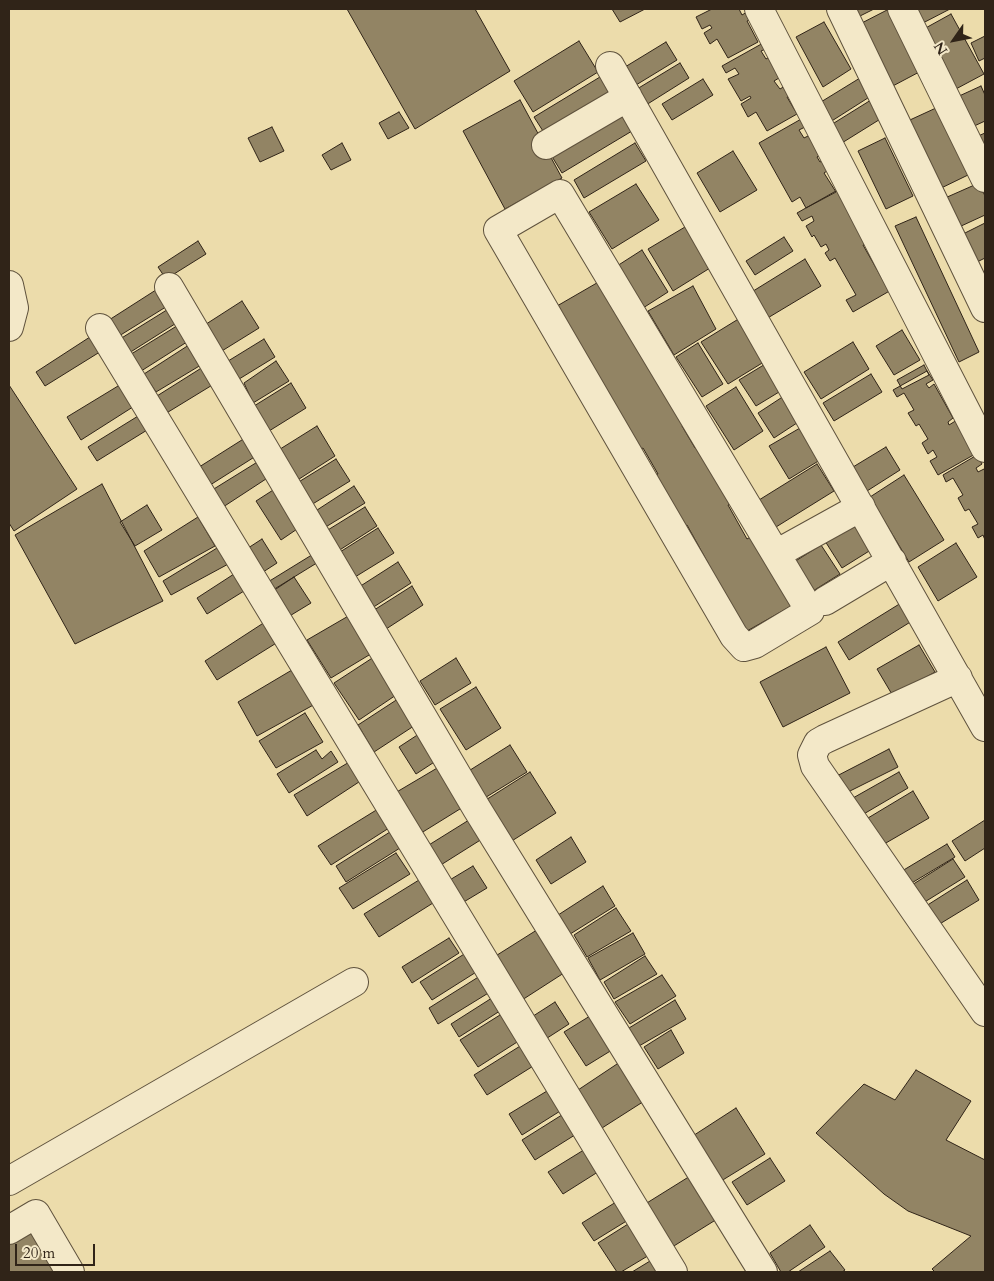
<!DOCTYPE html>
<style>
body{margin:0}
#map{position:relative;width:994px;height:1281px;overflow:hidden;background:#ecdcab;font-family:Cardo,serif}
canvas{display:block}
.frame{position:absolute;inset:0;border:10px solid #302418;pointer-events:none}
.north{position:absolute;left:929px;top:15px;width:50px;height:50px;-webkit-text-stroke:4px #f3e8c8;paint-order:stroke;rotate:237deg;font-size:14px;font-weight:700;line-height:20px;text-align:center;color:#302418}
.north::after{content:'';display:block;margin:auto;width:18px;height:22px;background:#302418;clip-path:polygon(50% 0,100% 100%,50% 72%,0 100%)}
.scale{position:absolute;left:15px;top:1244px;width:80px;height:22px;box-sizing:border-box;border:2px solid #302418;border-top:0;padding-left:6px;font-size:15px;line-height:18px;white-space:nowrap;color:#302418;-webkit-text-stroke:4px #f3e8c8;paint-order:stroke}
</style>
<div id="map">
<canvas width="994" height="1281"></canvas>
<div class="frame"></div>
<div class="north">N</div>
<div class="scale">20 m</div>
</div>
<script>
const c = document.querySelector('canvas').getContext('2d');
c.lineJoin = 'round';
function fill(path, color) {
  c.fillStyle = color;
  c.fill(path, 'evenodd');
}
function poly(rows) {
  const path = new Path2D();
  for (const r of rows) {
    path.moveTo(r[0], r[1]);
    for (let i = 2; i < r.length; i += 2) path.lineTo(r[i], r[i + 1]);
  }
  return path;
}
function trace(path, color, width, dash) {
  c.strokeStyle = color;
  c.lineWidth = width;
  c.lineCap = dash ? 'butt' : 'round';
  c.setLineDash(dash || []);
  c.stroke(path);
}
const building = poly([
 [347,9,475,9,510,71,415,129,347,9],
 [612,9,645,9,620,22,612,9],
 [712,9,739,9,742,15,752,9,756,17,747,21,758,42,728,58,717,39,710,44,704,33,712,28,710,25,702,29,696,17,712,9],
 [851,9,874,9,856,18,851,9],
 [889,9,923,70,889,88,856,26,889,9],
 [910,9,950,9,919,25,910,9],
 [951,14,984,74,954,90,922,30,951,14],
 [824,22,851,69,823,87,796,37,824,22],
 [985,36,985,58,979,61,971,43,985,36],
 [579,41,598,72,533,112,514,81,579,41],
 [666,42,677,60,636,85,625,67,666,42],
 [765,42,768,48,761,51,766,59,773,55,784,75,774,81,780,89,790,83,796,92,787,97,797,114,767,131,756,112,748,117,741,104,751,98,750,96,741,101,728,79,739,74,735,68,726,73,722,66,765,42],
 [680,63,689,78,646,105,637,89,680,63],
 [600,77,615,102,550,142,534,117,600,77],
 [860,78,871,96,827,124,816,105,860,78],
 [703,79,713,95,672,120,662,104,703,79],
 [981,86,985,95,985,121,972,127,957,97,981,86],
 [520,100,562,178,505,209,463,131,520,100],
 [871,100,882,118,837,146,826,128,871,100],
 [617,107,632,131,562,173,548,150,617,107],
 [936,108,968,175,931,193,899,125,936,108],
 [399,112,409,128,388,139,379,123,399,112],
 [803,118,807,126,799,130,804,138,812,134,823,153,817,157,820,162,828,158,833,167,824,173,836,192,806,208,800,197,792,202,759,143,803,118],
 [272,127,284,151,260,162,248,138,272,127],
 [985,133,985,155,976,137,985,133],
 [885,138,913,196,886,209,858,151,885,138],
 [342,143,351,160,331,170,322,155,342,143],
 [635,143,646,161,584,198,574,180,635,143],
 [733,151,757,190,720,212,697,173,733,151],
 [979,183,985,196,985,215,959,227,945,198,979,183],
 [636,184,659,220,612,249,589,212,636,184],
 [843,187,850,199,843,204,851,200,872,241,863,245,884,282,888,280,893,289,853,312,846,300,856,295,835,258,830,261,825,253,829,250,826,244,821,247,814,235,812,237,806,226,814,221,812,216,802,221,797,213,843,187],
 [916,217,979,352,959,362,895,226,916,217],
 [985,223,985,258,975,263,961,235,985,223],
 [685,227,710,268,673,291,648,249,685,227],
 [784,237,793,251,755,275,746,261,784,237],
 [198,241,206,254,166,279,158,267,198,241],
 [642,250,668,292,643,308,617,266,642,250],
 [805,259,821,286,766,319,750,293,805,259],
 [602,280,691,421,682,426,695,448,704,442,737,500,728,505,747,539,757,533,793,605,747,631,738,615,734,617,704,565,708,563,687,525,682,528,652,477,658,474,643,448,637,451,557,306,602,280],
 [693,286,716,329,674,355,648,311,693,286],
 [159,288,169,305,119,336,109,320,159,288],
 [242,301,259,328,217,354,200,328,242,301],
 [170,308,178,322,129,353,120,339,170,308],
 [745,315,772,357,728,384,701,342,745,315],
 [180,324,190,340,138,373,128,356,180,324],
 [902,330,920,360,894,375,876,346,902,330],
 [93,335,103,350,45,386,36,372,93,335],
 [264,339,275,357,231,384,220,366,264,339],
 [853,342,869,369,821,399,804,372,853,342],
 [192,343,206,362,156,392,144,374,192,343],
 [698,343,723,384,702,397,676,357,698,343],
 [276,361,289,381,253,403,244,383,276,361],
 [767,363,784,389,756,406,739,380,767,363],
 [924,365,929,375,902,389,897,380,924,365],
 [203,367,214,384,160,417,149,401,203,367],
 [927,371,933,380,926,384,929,388,934,384,953,418,948,422,949,425,957,420,977,453,938,475,930,461,937,457,933,450,928,454,922,443,928,439,919,424,916,426,908,413,914,410,904,393,897,397,893,390,927,371],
 [871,374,882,392,834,421,823,403,871,374],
 [123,383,136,405,81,440,67,417,123,383],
 [291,383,306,408,261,436,246,411,291,383],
 [9,385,77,489,14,531,9,523,9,385],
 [736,387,763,431,734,450,706,406,736,387],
 [787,394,803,419,774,438,758,413,787,394],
 [143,413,152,427,97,461,88,447,143,413],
 [317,426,335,456,296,481,277,451,317,426],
 [800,428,820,460,789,479,769,446,800,428],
 [245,438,256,456,207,487,196,469,245,438],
 [886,447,900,470,867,491,853,467,886,447],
 [977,455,982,464,976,468,978,472,984,469,985,472,985,540,983,535,978,538,972,527,978,524,969,509,965,511,958,498,963,495,953,478,946,482,943,475,977,455],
 [336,459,350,481,311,505,297,483,336,459],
 [259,461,269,477,220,509,209,492,259,461],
 [817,464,834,491,776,527,759,500,817,464],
 [904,475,944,540,909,562,870,497,904,475],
 [102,484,163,601,75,644,15,535,102,484],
 [281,485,306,523,281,540,256,501,281,485],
 [354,486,365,503,324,528,314,512,354,486],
 [147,505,162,530,135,546,120,522,147,505],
 [365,507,377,526,335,553,323,533,365,507],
 [198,517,215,546,159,577,144,551,198,517],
 [857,521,874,548,842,568,825,541,857,521],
 [378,528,394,553,355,577,340,552,378,528],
 [262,539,277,563,260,574,245,550,262,539],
 [956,543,977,577,938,601,918,567,956,543],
 [222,545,232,562,171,595,163,581,222,545],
 [821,545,840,574,813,591,794,562,821,545],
 [315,553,320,561,268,593,263,585,315,553],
 [398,562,411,583,372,608,359,587,398,562],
 [234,574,244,591,207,614,197,598,234,574],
 [294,577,311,603,283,620,267,595,294,577],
 [412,586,423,605,383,631,371,612,412,586],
 [901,603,912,621,849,660,838,642,901,603],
 [357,611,379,649,331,678,307,640,357,611],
 [265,622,278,642,217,680,205,661,265,622],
 [919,645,935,672,893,696,877,669,919,645],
 [826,647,850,693,783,727,760,682,826,647],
 [380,653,402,691,359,720,334,683,380,653],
 [456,658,471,683,435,705,420,681,456,658],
 [297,667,317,703,257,736,238,702,297,667],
 [476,687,501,728,466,750,440,709,476,687],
 [404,695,420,722,374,752,358,725,404,695],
 [305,713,323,742,276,768,259,741,305,713],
 [425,730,442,757,416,774,399,747,425,730],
 [510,745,527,772,483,799,467,772,510,745],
 [889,749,898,767,840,796,831,779,889,749],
 [316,750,322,759,331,751,338,762,289,793,277,774,316,750],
 [351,761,362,780,307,816,294,795,351,761],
 [444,764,468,804,418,835,395,793,444,764],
 [530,772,556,813,507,844,481,803,530,772],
 [899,772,908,788,862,815,853,798,899,772],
 [913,791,929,818,879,847,863,821,913,791],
 [378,809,389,828,331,865,318,846,378,809],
 [469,820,482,839,436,868,424,848,469,820],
 [985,820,985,848,965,861,952,841,985,820],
 [390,832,400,848,346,882,336,866,390,832],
 [571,837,586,862,551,884,536,860,571,837],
 [947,844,955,857,910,884,902,871,947,844],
 [396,853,410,874,353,909,339,888,396,853],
 [953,859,965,877,915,908,904,890,953,859],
 [473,866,487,888,462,903,448,881,473,866],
 [419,880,433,903,379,937,364,914,419,880],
 [967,880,979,900,938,925,926,906,967,880],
 [603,886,615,906,567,936,555,917,603,886],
 [616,908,631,931,587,957,574,935,616,908],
 [540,928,567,971,522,1000,494,957,540,928],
 [633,933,645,954,600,980,588,958,633,933],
 [449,938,459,953,412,983,402,967,449,938],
 [469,951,481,969,432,1000,420,982,469,951],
 [645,956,657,974,614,999,604,982,645,956],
 [662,975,676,996,630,1024,615,1002,662,975],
 [480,976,490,992,438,1024,429,1008,480,976],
 [495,996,503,1009,459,1037,451,1024,495,996],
 [675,1000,686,1019,639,1046,629,1028,675,1000],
 [555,1002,569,1024,541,1042,527,1020,555,1002],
 [508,1010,525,1037,478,1067,460,1040,508,1010],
 [590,1016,612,1050,586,1066,564,1032,590,1016],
 [671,1030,684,1053,658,1069,644,1047,671,1030],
 [525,1043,538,1063,487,1095,474,1075,525,1043],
 [626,1058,649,1098,602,1128,578,1090,626,1058],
 [916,1070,971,1101,946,1140,985,1160,985,1272,935,1272,932,1269,971,1236,908,1211,884,1194,816,1133,864,1084,895,1100,916,1070],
 [552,1088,565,1108,522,1135,509,1114,552,1088],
 [736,1108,765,1154,713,1186,685,1141,736,1108],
 [565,1113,578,1133,535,1160,522,1140,565,1113],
 [587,1148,601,1170,563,1194,548,1172,587,1148],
 [770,1158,785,1181,747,1205,732,1182,770,1158],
 [695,1173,722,1216,669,1249,642,1206,695,1173],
 [621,1199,633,1217,594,1241,582,1223,621,1199],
 [37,1217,68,1272,9,1272,9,1233,37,1217],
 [636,1219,656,1251,621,1272,617,1272,598,1243,636,1219],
 [810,1225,825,1247,788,1272,781,1272,770,1253,810,1225],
 [830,1251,845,1270,842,1272,798,1272,830,1251],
 [655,1258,665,1272,632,1272,655,1258]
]);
fill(building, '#928464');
trace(building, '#302418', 1);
const minor = poly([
 [759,9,985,448],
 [841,9,985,308],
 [902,9,985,178],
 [610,66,985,727],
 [546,145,628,97],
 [560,194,810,611,755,644,744,647,734,636,498,230,560,194],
 [9,285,14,308,9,327],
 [169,287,477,809,763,1272],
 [100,328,673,1272],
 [776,554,861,507],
 [825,601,892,561],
 [958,678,825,739,818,743,812,755,815,766,985,1012],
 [9,1181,354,982],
 [9,1230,36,1214,70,1272]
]);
trace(minor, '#5f523d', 30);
trace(minor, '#f3e8c8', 28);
</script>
